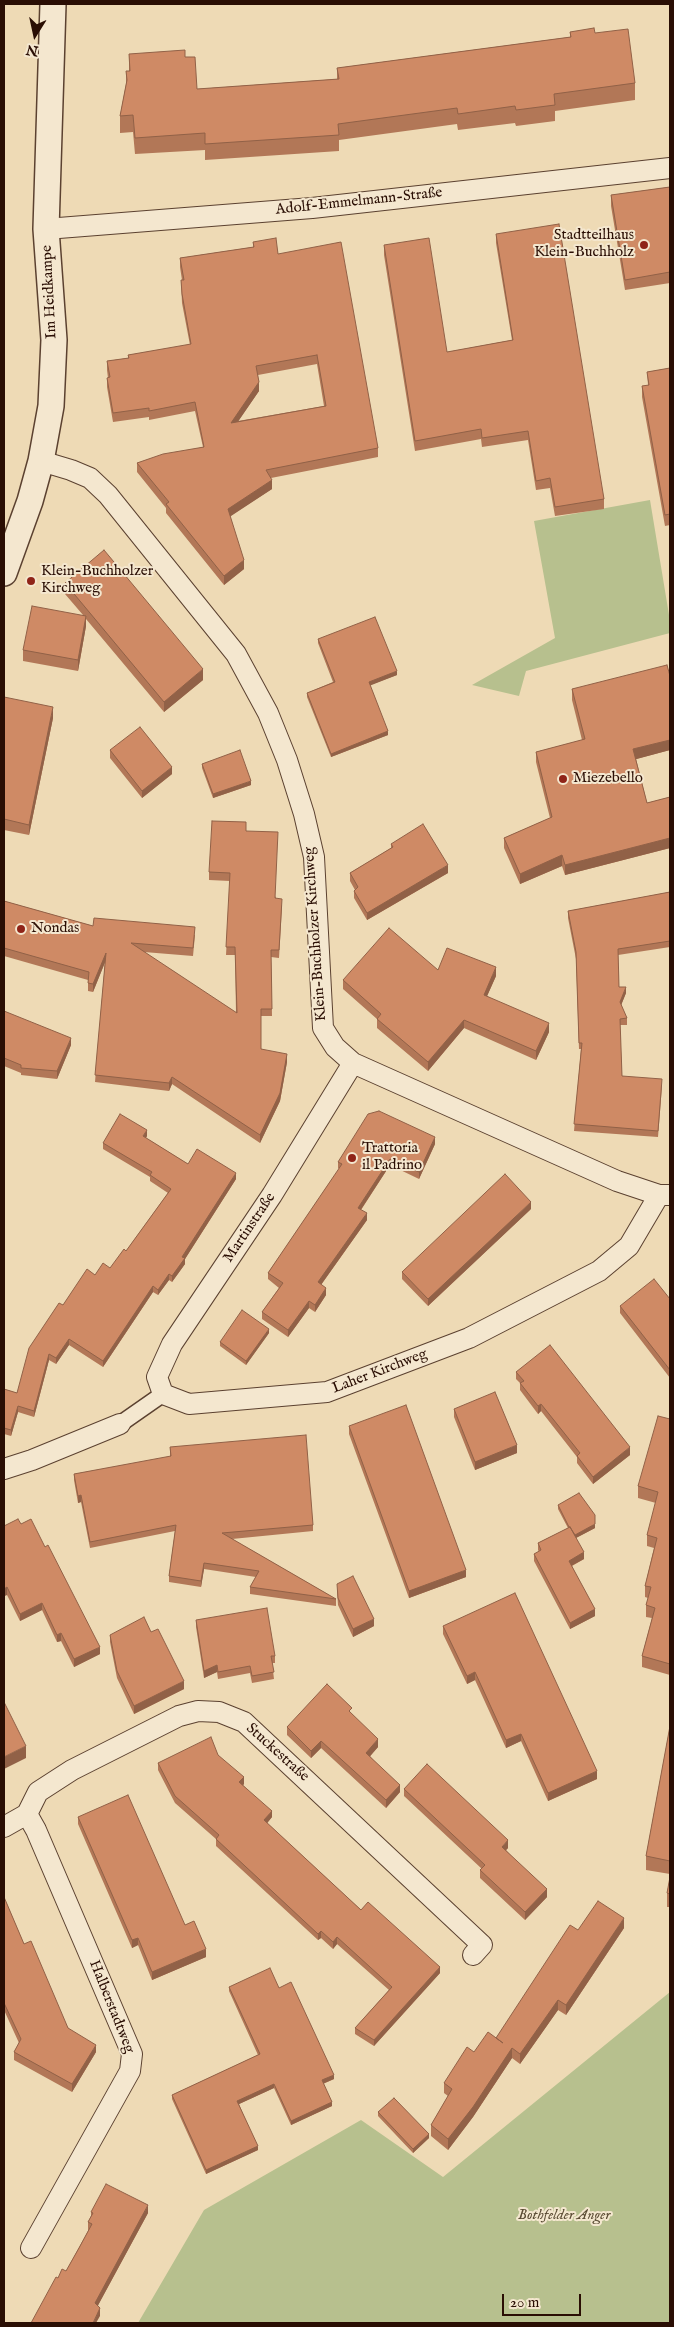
<!DOCTYPE html>
<meta charset="utf-8">
<style>
body{margin:0}
#map{position:relative;width:674px;height:2327px;overflow:hidden;background:#eedab5;font-family:"IM FELL English",serif}
canvas{display:block}
.frame{position:absolute;inset:0;border:5px solid #2a0e04;pointer-events:none}
.north{position:absolute;left:10px;top:10px;width:50px;height:50px;-webkit-text-stroke:4px #f4e7cf;paint-order:stroke;rotate:190deg;font-size:14px;font-weight:700;line-height:20px;text-align:center;color:#2a0e04}
.north::after{content:'';display:block;margin:auto;width:18px;height:22px;background:#2a0e04;clip-path:polygon(50% 0,100% 100%,50% 72%,0 100%)}
.scale{position:absolute;left:502px;top:2294px;width:79px;height:22px;box-sizing:border-box;border:2px solid #2a0e04;border-top:0;padding-left:6px;font-size:15px;line-height:18px;white-space:nowrap;color:#2a0e04;-webkit-text-stroke:4px #f4e7cf;paint-order:stroke}
</style>
<div id="map">
<canvas width="674" height="2327"></canvas>
<div class="frame"></div>
<div class="north">N</div>
<div class="scale">20 m</div>
</div>
<script>
const c = document.querySelector('canvas').getContext('2d');
c.lineJoin = 'round';
function fill(path, color) {
  c.fillStyle = color;
  c.fill(path, 'evenodd');
}
function poly(rows) {
  const path = new Path2D();
  for (const r of rows) {
    path.moveTo(r[0], r[1]);
    for (let i = 2; i < r.length; i += 2) path.lineTo(r[i], r[i + 1]);
  }
  return path;
}
function trace(path, color, width, dash) {
  c.strokeStyle = color;
  c.lineWidth = width;
  c.lineCap = dash ? 'butt' : 'round';
  c.setLineDash(dash || []);
  c.stroke(path);
}
function label(font, color, halo, rows, align = 'center') {
  c.font = font + ' "IM FELL English",serif';
  c.lineWidth = 4;
  c.setLineDash([]);
  c.textBaseline = 'middle';
  c.strokeStyle = halo;
  c.fillStyle = color;
  for (const [text, x, y, turn = 0] of rows) {
    c.save();
    c.translate(x, y);
    c.rotate((+turn || 0) * Math.PI / 180);
    c.textAlign = isNaN(turn) ? turn : align;
    if (halo) c.strokeText(text, 0, 0);
    c.fillText(text, 0, 0);
    c.restore();
  }
}
fill(poly([
 [650,500,670,621,670,633,526,671,519,696,472,685,555,638,534,521],
 [670,1992,670,2323,138,2323,204,2210,361,2120,443,2177]
]), '#b7c08e');
const pedestrian = poly([
 [120,1424,163,1394]
]);
const minor = poly([
 [46,229,312,208,670,168],
 [41,461,71,470,90,478,108,495,236,654,268,713,287,760,304,814,314,857,323,1028,335,1047,353,1063,617,1181,659,1195,670,1195],
 [353,1063,272,1195,172,1344,157,1377,163,1394,189,1404,327,1392,469,1338,599,1271,629,1246,659,1195],
 [4,1469,32,1460,120,1424],
 [27,1814,36,1830,132,2054,130,2071,31,2248],
 [4,1827,27,1814,38,1792,72,1770,179,1716,198,1711,219,1712,244,1722,482,1945,473,1955]
]);
const tertiary = poly([
 [4,573,30,501,41,461,51,406,54,340,46,229,53,4]
]);
trace(pedestrian, '#5b4130', 18);
trace(minor, '#5b4130', 22);
trace(tertiary, '#5b4130', 28);
trace(pedestrian, '#f4e7cf', 15);
trace(minor, '#f4e7cf', 20);
trace(tertiary, '#f4e7cf', 25);
fill(poly([
 [570,32,595,33,635,83,635,100,555,111,555,121,516,126,515,123,458,130,457,124,339,140,339,151,205,160,205,150,135,154,133,132,120,133,120,116,126,84,126,71,129,71,129,54,185,57,197,89,337,79,337,68,570,37],
 [670,187,670,283,625,290,611,206,611,195],
 [496,234,604,499,604,509,555,516,550,488,536,490,528,440,482,447,481,439,415,451,384,255,384,245,447,352,512,340,496,243],
 [253,242,278,254,378,448,378,457,271,478,272,489,230,516,244,569,224,585,166,513,166,508,137,472,137,463,203,447,195,411,149,420,149,417,113,422,107,387,107,378,108,378,107,370,107,361,128,358,128,355,190,345,182,303,181,280,182,280,180,267,180,258,253,247],
 [317,364,324,406,238,421,259,391,258,375],
 [670,368,670,525,665,526,642,397,642,386,648,385,647,372],
 [65,583,203,680,164,712,86,619,86,626,78,671,23,661,23,650,83,615,65,594],
 [318,639,397,675,370,685,388,735,331,757,307,697,307,693,333,682,318,643],
 [670,676,670,750,636,759,647,803,670,797,670,848,565,875,562,866,520,884,504,848,504,838,550,818,536,762,536,752,582,740,572,700,572,689],
 [4,697,53,718,29,835,4,830],
 [110,750,172,774,142,798,110,758],
 [202,764,251,785,213,798,202,768],
 [246,831,276,898,282,906,279,958,271,957,272,1016,261,1016,261,1049,287,1062,280,1101,260,1143,172,1084,169,1091,95,1082,105,962,93,992,88,991,88,980,4,956,4,901,93,926,195,935,193,956,144,952,236,1013,235,955,226,955,230,881,209,880,209,872],
 [391,844,448,873,367,920,354,898,354,891,355,890,350,881,350,873,391,848],
 [670,892,670,950,670,947,618,955,619,987,626,993,621,1005,627,1018,627,1025,620,1025,622,1076,662,1086,658,1137,574,1131,581,1049,579,1049,576,959,568,918,568,911],
 [438,970,496,976,487,996,549,1032,536,1060,464,1028,428,1071,377,1028,377,1019,343,989,343,980],
 [4,1011,71,1045,57,1079,21,1075,21,1073,4,1066],
 [147,1136,146,1138,188,1164,236,1179,185,1259,185,1264,172,1282,169,1280,158,1295,153,1292,103,1367,69,1345,56,1364,49,1360,34,1417,18,1412,11,1436,4,1434,4,1389,17,1393,63,1305,95,1275,110,1268,126,1251,168,1193,150,1181,150,1177,103,1149,103,1143],
 [435,1144,419,1179,390,1165,361,1210,367,1220,321,1285,326,1295,315,1312,309,1308,288,1337,262,1319,262,1312,279,1288,268,1279,268,1273,339,1169,338,1168,338,1162],
 [531,1209,428,1306,402,1279,402,1272],
 [670,1299,670,1378,620,1313,620,1306],
 [269,1333,246,1365,220,1346,220,1342],
 [516,1372,630,1455,593,1484,577,1463,577,1457,541,1411,538,1414,520,1390,520,1383,516,1379],
 [454,1409,517,1453,475,1470,454,1417],
 [670,1419,670,1675,642,1667,642,1656,652,1618,646,1617,646,1605,648,1598,645,1597,645,1586,654,1548,647,1546,647,1535,656,1503,638,1498,638,1486],
 [349,1426,466,1577,409,1598,349,1434],
 [170,1447,313,1525,313,1531,232,1539,336,1599,336,1606,250,1594,250,1587,256,1577,204,1569,201,1587,169,1582,169,1576,175,1531,90,1548,81,1502,78,1503,74,1480,74,1474,170,1457],
 [558,1505,595,1528,576,1538,584,1559,572,1566,595,1616,570,1629,534,1561,534,1554,539,1552,538,1550,538,1543,568,1528,558,1509],
 [4,1526,100,1654,74,1667,61,1641,57,1642,42,1610,20,1621,7,1595,4,1596],
 [337,1591,374,1626,353,1637,338,1605],
 [196,1620,275,1656,275,1663,272,1663,274,1679,252,1683,250,1673,218,1679,217,1672,204,1678,196,1627],
 [443,1626,597,1779,548,1801,521,1741,506,1748,475,1680,467,1684,443,1634],
 [151,1632,184,1689,134,1714,117,1678,110,1642,110,1635],
 [352,1714,378,1747,370,1756,400,1792,386,1808,321,1748,311,1758,287,1735,287,1727],
 [670,1726,670,1874,646,1870,646,1856],
 [218,1755,244,1784,243,1785,272,1817,267,1823,361,1910,440,1973,374,2046,355,2034,355,2028,389,1990,337,1944,333,1949,321,1938,318,1940,216,1846,216,1839,175,1803,158,1770,158,1763],
 [404,1789,508,1848,506,1850,547,1897,525,1920,480,1878,480,1870,482,1869,404,1796],
 [78,1817,185,1925,206,1957,152,1980,138,1945,132,1948,78,1824],
 [670,1877,670,1907,667,1907,667,1893],
 [4,1897,24,1944,68,2028,96,2052,72,2092,14,2060,14,2052,19,2043,4,2010],
 [624,1928,566,2015,558,2010,520,2064,512,2058,473,2117,448,2150,431,2136,431,2125,448,2096,444,2093,444,2083,474,2052,496,2038,578,1930],
 [229,1987,279,1988,334,2079,323,2084,332,2106,291,2125,274,2088,239,2104,258,2150,206,2174,172,2099,172,2095,258,2055,229,1991],
 [378,2112,429,2138,413,2153,378,2116],
 [91,2212,148,2213,98,2305,100,2316,58,2278,66,2271,88,2231,88,2222,91,2216]
]), '#b27757');
fill(poly([
 [259,382,259,391,231,432,231,423],
 [272,480,272,489,228,518,228,509],
 [244,560,244,569,224,585,224,576],
 [86,616,86,626,78,671,78,660],
 [203,669,203,680,164,712,164,702],
 [397,671,397,675,369,686,369,682],
 [53,707,53,718,29,835,29,825],
 [388,731,388,735,331,757,331,754],
 [670,740,670,750,633,760,633,749],
 [172,767,172,774,142,798,142,791],
 [251,781,251,785,213,798,213,794],
 [670,838,670,848,565,875,565,865],
 [562,855,562,866,520,884,520,874],
 [448,865,448,873,367,920,367,913],
 [106,953,106,960,93,992,93,984],
 [496,967,496,976,484,1003,484,995],
 [626,987,626,993,620,1008,620,1002],
 [464,1020,464,1028,428,1071,428,1062],
 [549,1023,549,1032,536,1060,536,1051],
 [71,1038,71,1045,57,1079,57,1071],
 [287,1054,287,1062,280,1101,260,1143,260,1135],
 [172,1077,172,1084,169,1091,169,1083],
 [147,1130,147,1136,143,1142,143,1136],
 [435,1137,435,1144,419,1179,419,1172],
 [390,1159,390,1165,358,1214,358,1208],
 [236,1173,236,1179,185,1259,185,1264,172,1282,172,1276,182,1257],
 [531,1202,531,1209,428,1306,428,1299],
 [367,1213,367,1220,318,1289,318,1282],
 [169,1274,169,1280,158,1295,158,1290],
 [153,1286,153,1292,103,1367,103,1361],
 [326,1288,326,1295,315,1312,315,1305],
 [309,1301,309,1308,288,1337,288,1330],
 [269,1329,269,1333,246,1365,246,1361],
 [69,1339,69,1345,56,1364,56,1358],
 [49,1354,49,1360,34,1417,34,1411],
 [541,1404,541,1411,538,1414,538,1406],
 [18,1406,18,1412,11,1436,11,1430],
 [517,1445,517,1453,475,1470,475,1462],
 [630,1447,630,1455,593,1484,593,1477],
 [81,1495,81,1502,78,1503,78,1496],
 [595,1524,595,1528,574,1539,574,1535],
 [584,1552,584,1559,569,1567,569,1561],
 [204,1563,204,1569,201,1587,201,1581],
 [466,1570,466,1577,409,1598,409,1591],
 [7,1587,7,1595,4,1596,4,1589],
 [42,1603,42,1610,20,1621,20,1614],
 [595,1609,595,1616,570,1629,570,1623],
 [374,1619,374,1626,353,1637,353,1629],
 [61,1633,61,1641,57,1642,57,1635],
 [100,1647,100,1654,74,1667,74,1659],
 [217,1665,217,1672,204,1678,204,1671],
 [475,1672,475,1680,467,1684,467,1676],
 [184,1681,184,1689,134,1714,134,1706],
 [521,1734,521,1741,506,1748,506,1740],
 [378,1739,378,1747,366,1761,366,1753],
 [321,1741,321,1748,311,1758,311,1751],
 [26,1746,26,1758,4,1769,4,1757],
 [597,1771,597,1779,548,1801,548,1793],
 [244,1777,244,1784,239,1789,239,1782],
 [400,1785,400,1792,386,1808,386,1800],
 [272,1811,272,1817,264,1827,264,1820],
 [508,1840,508,1848,502,1854,502,1847],
 [547,1889,547,1897,525,1920,525,1912],
 [624,1918,624,1928,566,2015,566,2005],
 [321,1931,321,1938,318,1940,318,1934],
 [337,1937,337,1944,333,1949,333,1942],
 [138,1938,138,1945,132,1948,132,1940],
 [206,1949,206,1957,152,1980,152,1972],
 [440,1967,440,1973,374,2046,374,2040],
 [558,2000,558,2010,520,2064,520,2054],
 [96,2045,96,2052,72,2092,72,2084],
 [512,2048,512,2058,473,2117,448,2150,448,2139],
 [334,2075,334,2079,322,2084,322,2080],
 [274,2084,274,2088,237,2105,237,2101],
 [332,2102,332,2106,291,2125,291,2121],
 [429,2134,429,2138,413,2153,413,2149],
 [258,2146,258,2150,206,2174,206,2170],
 [148,2205,148,2213,95,2311,95,2303],
 [100,2308,100,2316,96,2323,93,2323]
]), '#916147');
const building = poly([
 [594,28,595,33,628,29,635,83,554,94,555,105,516,110,515,106,458,114,457,108,338,124,339,135,205,144,205,133,135,138,133,115,120,116,127,80,126,71,130,71,129,54,185,50,185,57,195,57,197,89,339,79,337,68,571,37,570,32,594,28],
 [670,187,670,272,625,280,611,195,670,187],
 [559,224,604,499,555,507,550,478,536,481,528,431,482,438,481,429,415,441,384,245,429,238,447,352,513,340,496,234,559,224],
 [276,238,278,254,341,242,378,448,266,470,272,480,228,509,244,560,224,576,166,504,169,502,137,463,163,454,204,447,195,402,149,411,149,408,113,413,107,378,110,377,107,361,129,358,128,355,191,344,182,294,181,280,184,280,180,258,254,247,253,242,276,238],
 [317,355,326,406,231,423,259,382,256,366,317,355],
 [670,368,670,514,665,515,642,386,649,385,647,372,670,368],
 [104,550,203,669,164,702,65,583,104,550],
 [32,606,86,616,78,660,23,650,32,606],
 [375,617,397,671,369,682,388,731,331,754,307,693,335,682,318,639,375,617],
 [667,665,670,676,670,740,633,749,647,803,670,797,670,838,565,865,562,855,520,874,504,838,552,817,536,752,585,739,572,689,667,665],
 [4,697,53,707,29,825,4,819,4,697],
 [140,727,172,767,142,791,110,750,140,727],
 [240,750,251,781,213,794,202,764,240,750],
 [212,821,246,822,246,831,278,832,275,898,282,899,279,950,271,950,272,1009,261,1009,261,1049,287,1054,280,1093,260,1135,172,1077,169,1083,95,1075,106,953,93,984,88,983,89,972,4,948,4,901,93,926,94,918,195,927,193,948,131,943,237,1013,235,947,226,947,230,873,209,872,212,821],
 [423,824,448,865,367,913,354,891,358,887,350,873,393,847,391,844,423,824],
 [670,892,670,944,670,941,618,949,619,987,626,987,620,1002,627,1018,620,1019,622,1076,662,1079,658,1131,574,1124,582,1043,579,1043,576,952,568,911,670,892],
 [389,928,438,970,447,948,496,967,484,995,549,1023,536,1051,464,1020,428,1062,377,1019,381,1014,343,980,389,928],
 [4,1011,71,1038,57,1071,21,1068,21,1065,4,1058,4,1011],
 [379,1111,435,1137,419,1172,390,1159,358,1208,367,1213,318,1282,326,1288,315,1305,309,1301,288,1330,262,1312,283,1283,268,1273,342,1164,338,1162,368,1114,379,1111],
 [120,1114,147,1130,143,1136,188,1164,197,1149,236,1173,182,1257,185,1258,172,1276,169,1274,158,1290,153,1286,103,1361,69,1339,56,1358,49,1354,34,1411,18,1406,11,1430,4,1428,4,1389,17,1393,29,1348,59,1303,63,1305,87,1269,95,1275,103,1263,110,1268,124,1249,126,1251,171,1189,150,1175,152,1172,103,1143,120,1114],
 [505,1174,531,1202,428,1299,402,1272,505,1174],
 [654,1279,670,1299,670,1370,620,1306,654,1279],
 [242,1310,269,1329,246,1361,220,1342,242,1310],
 [550,1345,630,1447,593,1477,577,1456,580,1453,561,1429,541,1404,538,1406,520,1383,524,1381,516,1372,550,1345],
 [495,1392,517,1445,475,1462,454,1409,495,1392],
 [406,1405,466,1570,409,1591,349,1426,406,1405],
 [658,1416,670,1419,670,1664,642,1656,655,1608,646,1605,651,1587,645,1586,657,1538,647,1535,658,1492,638,1486,658,1416],
 [306,1435,313,1525,222,1533,336,1599,250,1587,259,1571,204,1563,201,1581,169,1576,176,1525,90,1542,81,1495,78,1496,74,1474,171,1456,170,1447,306,1435],
 [579,1493,595,1515,595,1524,575,1535,570,1527,569,1527,558,1505,579,1493],
 [18,1519,21,1524,31,1519,45,1547,48,1545,100,1647,74,1659,61,1633,57,1635,42,1603,20,1614,7,1587,4,1589,4,1526,18,1519],
 [570,1527,584,1552,569,1561,595,1609,570,1623,534,1554,541,1550,538,1543,570,1527],
 [353,1576,374,1619,353,1629,338,1598,337,1584,353,1576],
 [515,1593,597,1771,548,1793,521,1734,506,1740,475,1672,467,1676,443,1626,515,1593],
 [267,1608,275,1656,271,1656,274,1672,252,1676,250,1666,218,1672,217,1665,204,1671,196,1620,267,1608],
 [144,1617,151,1632,158,1629,184,1681,134,1706,117,1671,110,1635,144,1617],
 [327,1684,352,1708,349,1711,378,1739,366,1753,400,1785,386,1800,321,1741,311,1751,287,1727,327,1684],
 [4,1702,26,1746,4,1757,4,1702],
 [670,1726,670,1861,646,1856,670,1726],
 [211,1737,218,1755,244,1777,239,1782,272,1811,264,1820,361,1910,368,1902,440,1967,374,2040,355,2028,392,1987,337,1937,333,1942,321,1931,318,1934,216,1839,219,1835,175,1796,158,1763,211,1737],
 [427,1764,508,1840,502,1847,547,1889,525,1912,480,1870,485,1865,404,1789,427,1764],
 [128,1795,185,1925,194,1921,206,1949,152,1972,138,1938,132,1940,78,1817,128,1795],
 [670,1877,670,1894,667,1893,670,1877],
 [4,1897,24,1944,31,1941,68,2028,96,2045,72,2084,14,2052,21,2039,4,2003,4,1897],
 [598,1901,624,1918,566,2005,558,2000,520,2054,512,2048,473,2107,448,2139,431,2125,452,2089,444,2083,467,2047,474,2052,488,2032,503,2043,496,2038,570,1925,578,1930,598,1901],
 [270,1968,279,1988,291,1982,334,2075,322,2080,332,2102,291,2121,274,2084,237,2101,258,2146,206,2170,172,2095,260,2054,229,1987,270,1968],
 [394,2098,429,2134,413,2149,378,2112,394,2098],
 [106,2184,148,2205,95,2303,100,2308,93,2323,31,2323,56,2277,58,2278,62,2269,66,2271,79,2248,92,2224,88,2222,93,2213,91,2212,106,2184]
]);
fill(building, '#cf8a65');
trace(building, '#916147', 1);
for (const [x, y, r, color] of [
 [644,245,5,"#8f2418"],
 [31,581,5,"#8f2418"],
 [563,779,5,"#8f2418"],
 [21,929,5,"#8f2418"],
 [352,1158,5,"#8f2418"]
]) {
  const dot = new Path2D();
  dot.arc(x, y, r, 0, 2 * Math.PI);
  c.fillStyle = color;
  c.fill(dot);
  trace(dot, '#f4e7cf', 2);
}
label('15px', '#2a0e04', '#f4e7cf', [
 ["Adolf-Emmelmann-Straße",359,202,-6],
 ["Im Heidkampe",50,292,-93],
 ["Klein-Buchholzer Kirchweg",316,934,-94],
 ["Martinstraße",250,1228,-56],
 ["Laher Kirchweg",380,1372,-21],
 ["Stuckestraße",277,1753,42],
 ["Halberstadtweg",111,2007,68]
]);
label('15px', '#2a0e04', '#f4e7cf', [
 ["Stadtteilhaus",634,236,"right"],
 ["Klein-Buchholz",634,253,"right"],
 ["Klein-Buchholzer",41,572],
 ["Kirchweg",41,589],
 ["Miezebello",573,779],
 ["Nondas",31,929],
 ["Trattoria",362,1149],
 ["il Padrino",362,1166]
], 'left');
label('italic 15px', '#5b4c34', '#f4e7cf', [
 ["Bothfelder Anger",564,2216]
]);
</script>
